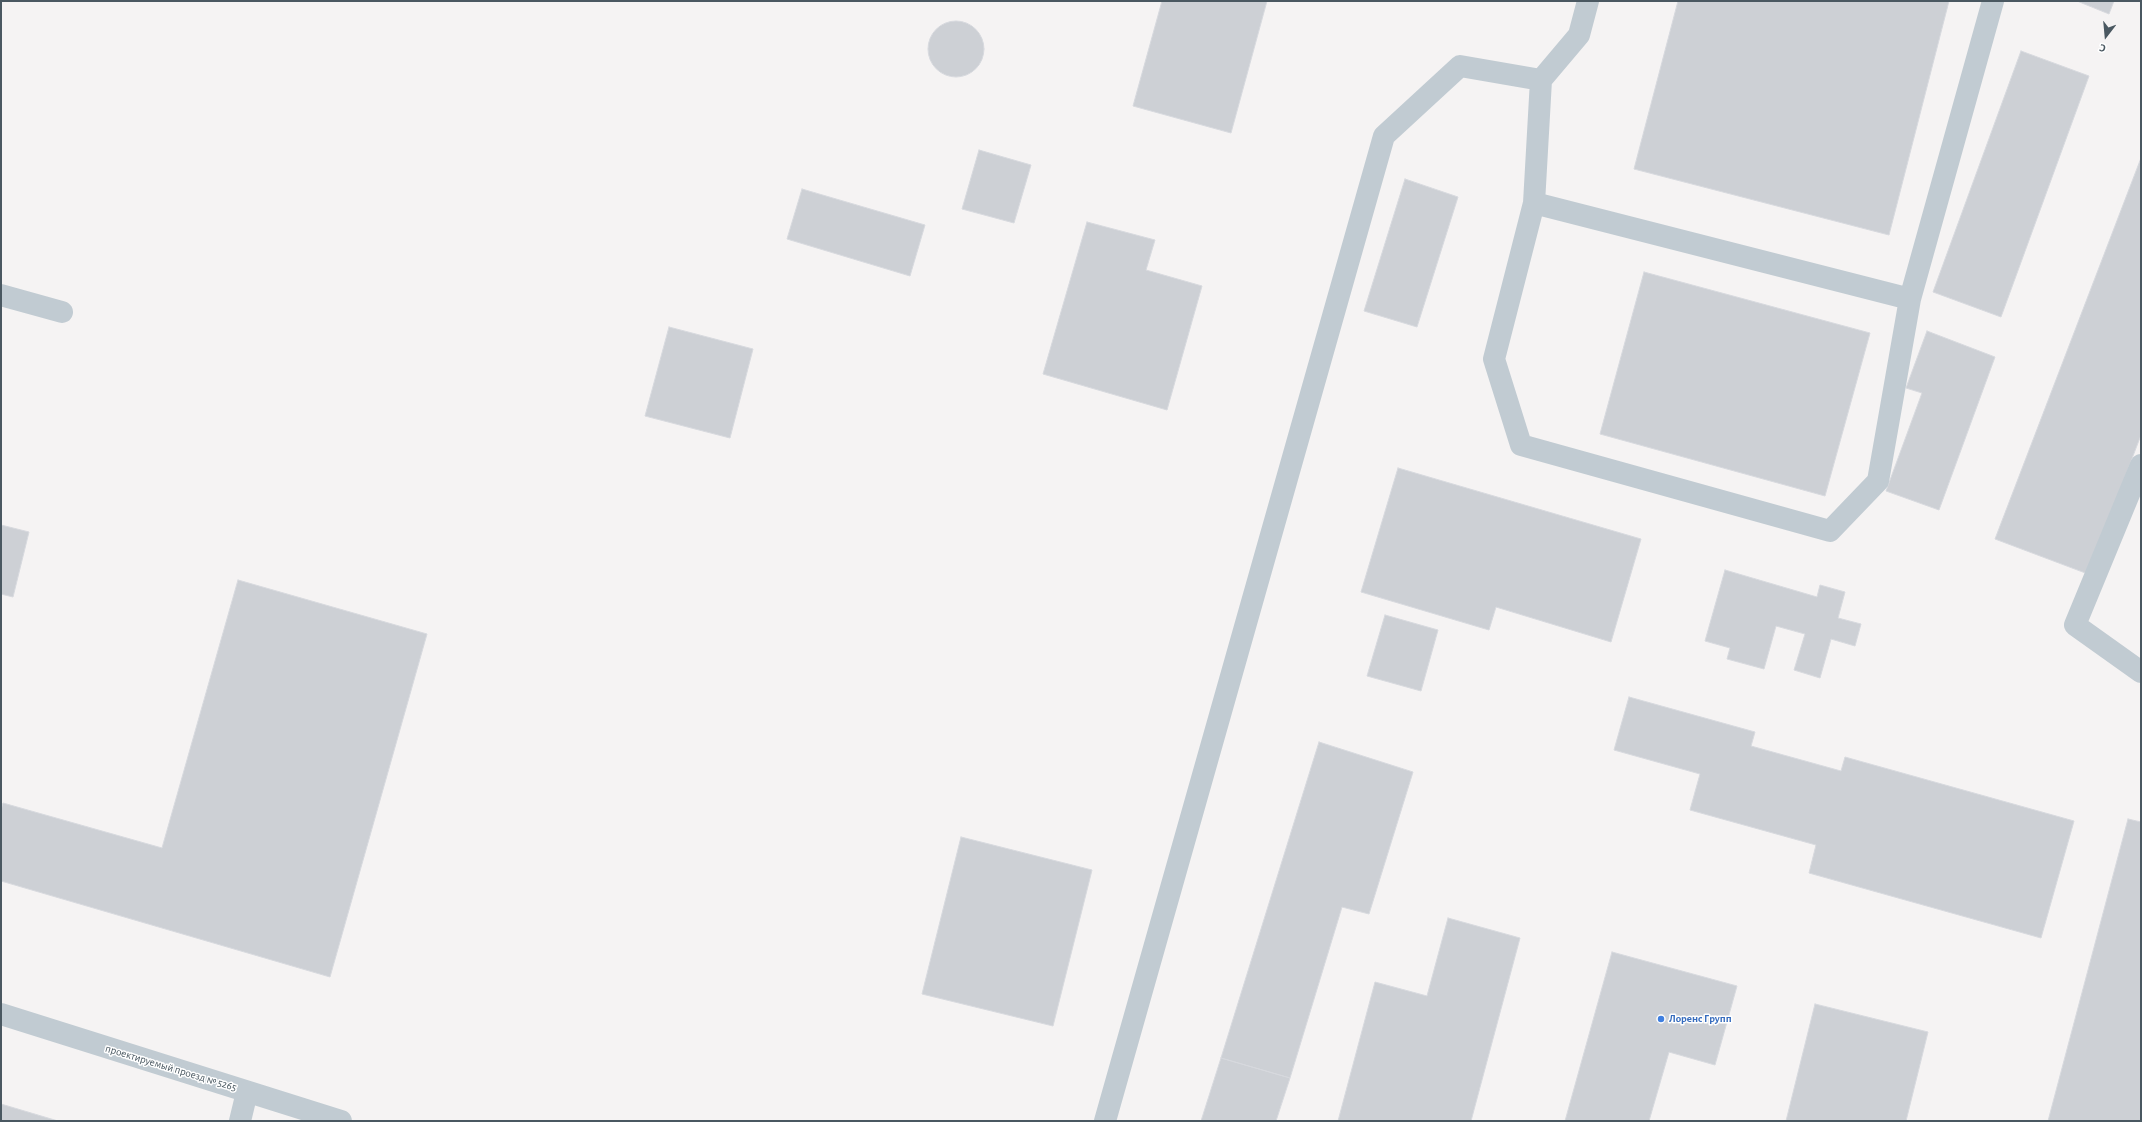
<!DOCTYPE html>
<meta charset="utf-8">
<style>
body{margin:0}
#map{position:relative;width:2142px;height:1122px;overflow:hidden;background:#f5f3f3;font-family:"Alegreya Sans",sans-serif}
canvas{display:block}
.frame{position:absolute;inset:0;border:2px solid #4a5861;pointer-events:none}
.north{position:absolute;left:2086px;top:16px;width:40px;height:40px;-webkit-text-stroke:3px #fff;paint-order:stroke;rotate:196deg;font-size:11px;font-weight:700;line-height:16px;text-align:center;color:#4a5861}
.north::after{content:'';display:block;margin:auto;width:14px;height:18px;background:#4a5861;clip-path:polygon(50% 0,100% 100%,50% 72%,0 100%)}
</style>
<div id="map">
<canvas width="2142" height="1122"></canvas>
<div class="frame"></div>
<div class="north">С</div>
</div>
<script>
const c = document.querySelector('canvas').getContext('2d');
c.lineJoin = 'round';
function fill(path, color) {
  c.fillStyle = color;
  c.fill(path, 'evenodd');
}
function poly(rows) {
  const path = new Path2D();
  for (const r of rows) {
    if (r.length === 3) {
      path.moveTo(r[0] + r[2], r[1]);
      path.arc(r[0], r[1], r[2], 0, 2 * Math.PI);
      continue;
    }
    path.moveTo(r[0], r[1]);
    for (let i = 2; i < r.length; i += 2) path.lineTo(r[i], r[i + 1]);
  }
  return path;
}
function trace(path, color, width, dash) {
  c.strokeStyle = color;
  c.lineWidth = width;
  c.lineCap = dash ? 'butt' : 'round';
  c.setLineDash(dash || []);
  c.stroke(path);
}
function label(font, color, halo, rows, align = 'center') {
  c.font = font + ' "Alegreya Sans",sans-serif';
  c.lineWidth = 3;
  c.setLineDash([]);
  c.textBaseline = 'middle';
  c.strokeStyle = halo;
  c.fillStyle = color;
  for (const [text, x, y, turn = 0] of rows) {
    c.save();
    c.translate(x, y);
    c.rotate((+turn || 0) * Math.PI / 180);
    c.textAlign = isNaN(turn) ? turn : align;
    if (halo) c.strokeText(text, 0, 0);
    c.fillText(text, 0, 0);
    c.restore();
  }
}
const building = poly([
 [1162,1,1267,1,1231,133,1133,106,1162,1],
 [1678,1,1949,1,1889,235,1634,169,1678,1],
 [2077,1,2114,1,2109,14,2077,1],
 [956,49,28],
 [2021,51,2089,76,2001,317,1933,292,2021,51],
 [979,150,1031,165,1014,223,962,209,979,150],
 [2141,158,2141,435,2088,574,1995,539,2141,158],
 [1405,179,1458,197,1417,327,1364,311,1405,179],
 [802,189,925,225,910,276,787,239,802,189],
 [1087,222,1155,240,1146,270,1202,286,1167,410,1043,374,1087,222],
 [1644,272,1870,333,1825,496,1600,434,1644,272],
 [669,327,753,349,730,438,645,416,669,327],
 [1927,331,1995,357,1939,510,1886,491,1922,393,1906,388,1927,331],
 [1398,468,1641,539,1611,642,1496,607,1489,630,1361,592,1398,468],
 [1,525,29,532,13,597,1,594,1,525],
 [1725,570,1817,597,1820,585,1845,592,1838,618,1861,624,1855,646,1831,639,1820,678,1794,670,1805,634,1776,626,1764,669,1727,659,1730,648,1705,641,1725,570],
 [238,580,427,634,330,977,1,881,1,810,3,803,162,848,238,580],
 [1385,615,1438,630,1421,691,1367,676,1385,615],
 [1629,697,1755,732,1751,746,1841,771,1845,757,2074,821,2041,938,1809,873,1816,845,1690,810,1700,774,1614,750,1629,697],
 [1319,742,1413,772,1369,914,1342,907,1290,1078,1221,1058,1319,742],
 [2128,819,2141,822,2141,1121,2048,1121,2128,819],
 [961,837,1092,870,1053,1026,922,994,961,837],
 [1448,918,1520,938,1471,1121,1338,1121,1375,982,1427,996,1448,918],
 [1612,952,1737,986,1715,1065,1669,1052,1649,1121,1565,1121,1612,952],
 [1815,1004,1928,1032,1906,1121,1786,1121,1815,1004],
 [1221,1058,1290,1078,1276,1121,1201,1121,1221,1058],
 [1,1104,58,1121,1,1121,1,1104]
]);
fill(building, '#cdd0d5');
trace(building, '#d7d9de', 1);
trace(poly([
 [1588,1,1579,35,1541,80,1534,203,1494,359,1521,445,1830,531,1878,481,1910,299,1993,1],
 [1534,203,1910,299],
 [1,295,62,312],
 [2141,465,2075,625,2141,672],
 [1,1014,341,1121],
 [240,1121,247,1092],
 [1105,1121,1384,136,1460,66,1541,80]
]), '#c1cbd2', 22);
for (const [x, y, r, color] of [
 [1661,1019,4,"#3f7fe0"]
]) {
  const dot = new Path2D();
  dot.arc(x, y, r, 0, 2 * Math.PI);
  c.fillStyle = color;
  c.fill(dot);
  trace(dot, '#fff', 1.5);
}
label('bold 11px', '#366cbe', '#fff', [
 ["Лоренс Групп",1669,1019]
], 'left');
label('11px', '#4a5861', '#fff', [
 ["проектируемый проезд № 5265",171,1068,17]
]);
</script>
